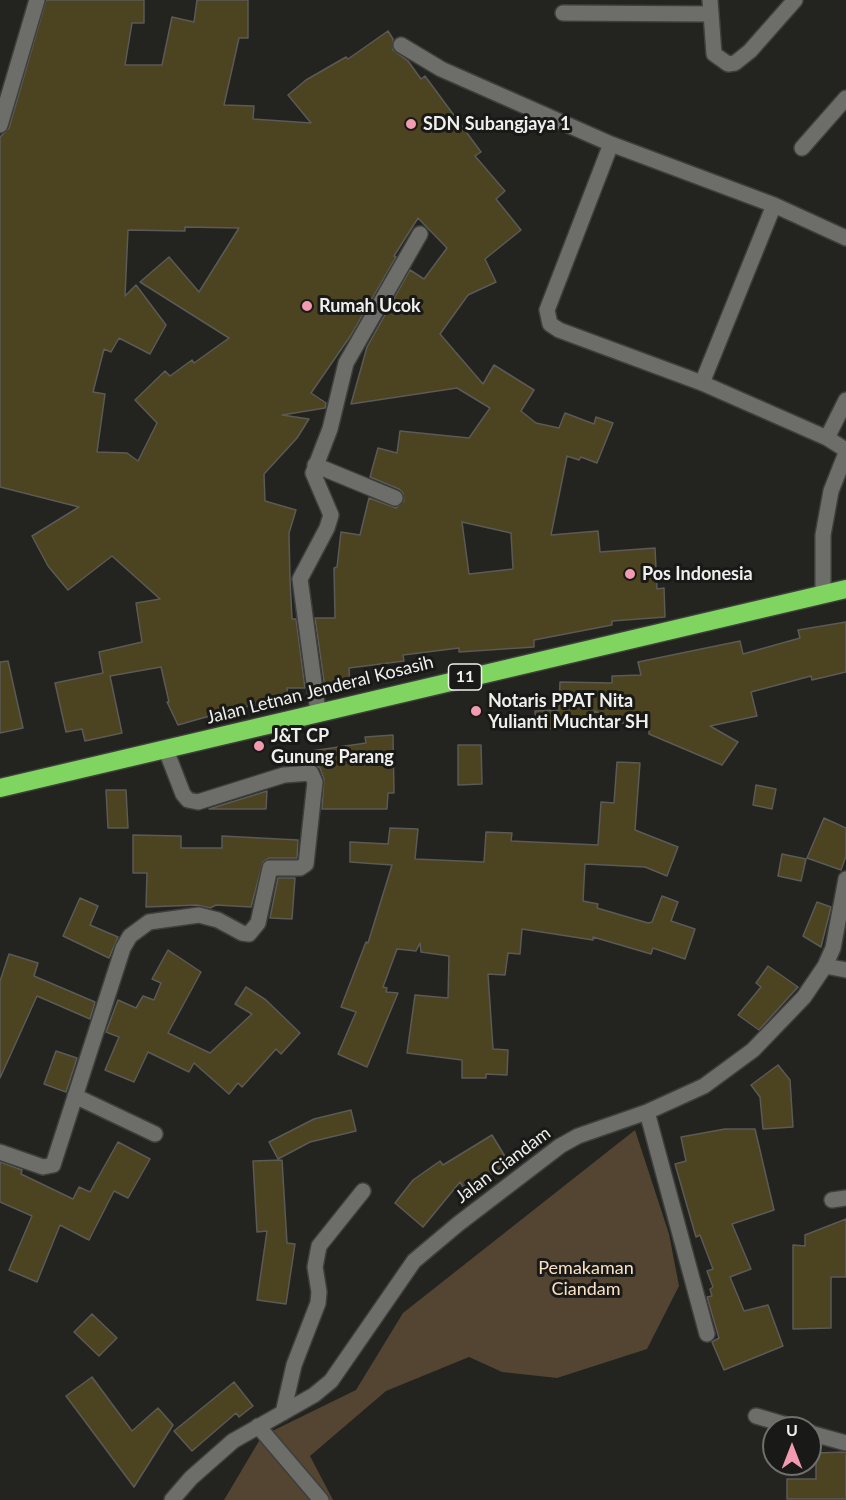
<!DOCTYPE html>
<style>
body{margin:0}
#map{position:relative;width:846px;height:1500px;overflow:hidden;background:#232320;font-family:Lato,sans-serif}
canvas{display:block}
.north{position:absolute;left:762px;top:1416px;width:60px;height:60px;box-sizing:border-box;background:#191a17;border:2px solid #6f6f6d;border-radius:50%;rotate:0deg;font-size:16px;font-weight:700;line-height:24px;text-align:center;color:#efefed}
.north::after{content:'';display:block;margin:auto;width:21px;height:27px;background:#f29aaf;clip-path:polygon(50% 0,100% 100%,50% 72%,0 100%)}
</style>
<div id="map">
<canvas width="846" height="1500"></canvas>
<div class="north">U</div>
</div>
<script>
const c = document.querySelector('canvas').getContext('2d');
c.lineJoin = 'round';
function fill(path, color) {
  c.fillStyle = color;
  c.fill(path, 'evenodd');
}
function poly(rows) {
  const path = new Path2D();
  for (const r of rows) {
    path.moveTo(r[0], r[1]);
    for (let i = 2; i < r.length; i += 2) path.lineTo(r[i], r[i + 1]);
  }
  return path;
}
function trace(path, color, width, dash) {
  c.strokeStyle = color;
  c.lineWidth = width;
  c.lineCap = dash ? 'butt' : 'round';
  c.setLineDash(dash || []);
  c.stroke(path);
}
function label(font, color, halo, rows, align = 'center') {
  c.font = font + ' Lato,sans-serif';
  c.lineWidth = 6;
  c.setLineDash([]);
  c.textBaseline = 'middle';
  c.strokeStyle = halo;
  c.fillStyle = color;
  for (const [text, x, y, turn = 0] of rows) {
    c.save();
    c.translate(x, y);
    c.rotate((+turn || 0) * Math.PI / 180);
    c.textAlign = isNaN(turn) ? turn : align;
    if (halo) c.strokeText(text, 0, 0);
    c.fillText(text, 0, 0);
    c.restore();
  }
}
fill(poly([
 [635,1130,669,1234,679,1286,647,1349,557,1378,502,1372,469,1357,386,1391,310,1456,333,1500,224,1500,262,1436,356,1390,403,1313]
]), '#544533');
const building = poly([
 [46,0,144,0,144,23,132,23,125,65,162,65,172,17,194,22,197,0,248,0,248,38,239,38,224,105,254,106,253,119,311,123,288,95,306,80,346,57,348,59,388,31,393,39,393,50,408,61,421,79,425,76,481,152,475,156,505,191,496,199,521,230,485,259,496,282,468,295,440,334,483,384,494,365,534,390,521,411,536,423,559,428,565,413,594,424,596,417,613,423,597,463,581,457,579,460,567,456,551,535,598,531,600,552,655,548,657,589,664,588,665,617,612,621,612,625,534,640,534,647,459,652,459,648,403,655,404,661,349,668,350,688,325,688,315,618,335,618,334,568,337,567,341,532,360,535,369,498,396,508,404,501,403,493,399,489,370,477,378,448,397,453,400,431,469,438,490,408,457,388,351,404,367,347,410,270,424,279,447,248,418,218,394,256,396,257,351,335,311,393,326,403,325,408,282,415,309,419,297,438,264,474,265,501,296,510,289,533,290,580,292,619,296,619,305,688,287,688,288,703,242,707,242,711,206,717,178,725,167,702,169,702,161,667,110,676,122,733,85,741,82,729,66,732,55,683,103,673,99,652,142,642,136,603,160,599,112,556,68,590,48,566,32,536,79,507,0,487,0,137,9,128,46,0],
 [185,227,239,228,199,292,169,257,140,282,229,338,194,363,192,360,170,376,165,371,135,400,157,423,138,461,127,453,97,452,105,394,93,392,104,349,111,352,119,338,150,354,166,325,136,285,125,296,128,230,185,231,185,227],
 [462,522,511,533,513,569,469,574,462,522],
 [846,622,846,672,812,680,811,676,751,692,757,716,710,726,738,742,722,765,649,734,649,724,627,725,595,711,584,727,536,729,535,711,559,710,560,682,612,683,612,676,641,675,638,662,740,641,743,654,800,638,798,630,846,622],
 [8,661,23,728,0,733,0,662,8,661],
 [393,735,394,793,388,793,387,809,322,809,324,779,320,768,313,764,311,751,366,743,365,737,393,735],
 [458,745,481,745,482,784,458,785,458,745],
 [617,762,640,763,635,830,678,847,667,876,645,867,585,864,583,901,598,904,597,908,648,923,652,922,662,896,678,902,671,921,695,929,685,959,653,948,651,954,593,937,593,940,522,929,520,954,508,953,505,975,488,974,493,1049,508,1050,507,1075,486,1074,486,1078,462,1078,462,1060,407,1053,415,995,448,998,449,956,421,952,420,943,416,951,397,949,383,987,387,988,386,992,398,993,367,1067,338,1054,356,1012,341,1007,366,942,368,943,392,865,350,862,350,842,388,844,390,828,418,829,415,859,484,862,486,832,512,833,511,841,598,845,601,802,614,803,617,762],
 [756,785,776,789,772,809,753,805,756,785],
 [106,790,126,790,128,828,108,828,106,790],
 [267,791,266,809,209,809,267,791],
 [824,818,846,828,846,856,841,870,807,858,824,818],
 [133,835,181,836,181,848,222,848,222,836,298,840,297,858,269,858,263,862,251,907,216,905,210,908,197,905,146,907,147,873,133,873,133,835],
 [782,854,806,859,801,881,778,876,782,854],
 [278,878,295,878,292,919,270,918,278,878],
 [80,898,98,906,90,925,118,937,109,958,63,936,80,898],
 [817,902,831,907,821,947,803,936,817,902],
 [168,950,201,972,168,1033,210,1053,252,1014,235,1004,246,987,266,1000,300,1033,281,1054,276,1049,242,1087,238,1083,229,1094,194,1063,189,1072,148,1052,134,1082,105,1070,119,1037,106,1032,118,1000,136,1008,143,996,154,1000,161,983,152,979,168,950],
 [9,954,38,963,34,976,95,1002,90,1019,37,996,0,1078,0,981,9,954],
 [768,966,798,987,759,1030,738,1015,761,987,756,983,768,966],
 [56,1051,77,1058,66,1092,44,1084,56,1051],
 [778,1065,790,1080,793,1127,763,1129,760,1097,751,1085,778,1065],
 [351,1110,356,1131,310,1142,278,1159,269,1142,314,1119,351,1110],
 [725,1129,755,1129,774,1210,732,1224,751,1269,730,1277,744,1311,768,1305,783,1346,724,1370,712,1342,719,1338,707,1297,712,1296,710,1289,713,1287,707,1271,713,1269,700,1235,696,1237,675,1164,686,1161,681,1137,725,1129],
 [492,1135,509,1163,465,1190,460,1182,423,1227,395,1203,413,1180,440,1161,443,1165,492,1135],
 [118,1142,150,1159,128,1198,114,1191,89,1240,60,1225,37,1282,9,1270,32,1216,0,1202,0,1162,22,1170,21,1174,73,1199,79,1187,90,1192,118,1142],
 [282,1160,287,1243,295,1244,286,1304,257,1300,267,1231,257,1232,253,1161,282,1160],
 [846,1219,846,1277,831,1277,831,1328,793,1329,793,1245,805,1246,805,1235,846,1219],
 [92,1314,117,1338,99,1356,74,1332,92,1314],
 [92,1377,132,1431,158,1408,173,1425,134,1487,66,1396,92,1377],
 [234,1382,253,1406,239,1417,236,1413,192,1451,174,1431,234,1382],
 [846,1452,846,1499,787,1499,787,1479,816,1479,816,1453,846,1452]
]);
fill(building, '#4c4321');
trace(building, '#5b5a56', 1.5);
const minor = poly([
 [710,0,714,54,728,64,735,63,750,51,795,0],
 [563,13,711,14],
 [401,45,441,69,611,144,774,205,846,238],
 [0,125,37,0],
 [611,144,547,310,550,324,559,330,702,383,827,438,846,450],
 [802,148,846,98],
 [702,383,774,205],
 [827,438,846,400],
 [315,465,395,498],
 [823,595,823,535,831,491,846,453],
 [318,712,300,579,327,528,331,515,313,473,330,429,346,363,420,234],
 [825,966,846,970],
 [75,1096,155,1134],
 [647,1112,707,1334],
 [0,1152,43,1167,53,1165,123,948,130,936,149,922,199,915,218,920,242,933,249,934,258,923,270,868,300,868,306,864,315,782,311,773,284,775,198,802,188,800,183,794,166,750],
 [832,1200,846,1198],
 [283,1413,294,1365,318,1303,319,1292,315,1267,319,1246,363,1191],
 [756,1416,797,1428],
 [258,1426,321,1500],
 [810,1433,846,1443],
 [172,1500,191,1478,233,1441,314,1395,331,1381,414,1261,458,1224,560,1146,578,1136,647,1112,704,1086,753,1050,804,997,825,966,833,948,846,879]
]);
const highway = poly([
 [0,788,846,589]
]);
trace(minor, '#3e3f3b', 18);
trace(highway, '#3e3f3b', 21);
trace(minor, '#6d6e6a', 15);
trace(highway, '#7fd55f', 18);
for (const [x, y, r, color] of [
 [411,124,6,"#f29aaf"],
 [307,306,6,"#f29aaf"],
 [630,574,6,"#f29aaf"],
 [476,711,6,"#f29aaf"],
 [259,746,6,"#f29aaf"]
]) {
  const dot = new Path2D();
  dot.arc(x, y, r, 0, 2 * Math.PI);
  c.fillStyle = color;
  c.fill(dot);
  trace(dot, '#191a17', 2);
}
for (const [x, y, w] of [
 [465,677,33]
]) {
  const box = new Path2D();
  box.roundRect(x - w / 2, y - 13, w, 26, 4.5);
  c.fillStyle = '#191a17';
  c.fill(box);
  trace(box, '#efefed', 1.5);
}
label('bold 16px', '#efefed', null, [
 ["11",465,677]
]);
label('bold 18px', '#efefed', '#191a17', [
 ["SDN Subangjaya 1",423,124],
 ["Rumah Ucok",319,306],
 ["Pos Indonesia",642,574],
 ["Notaris PPAT Nita",488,701],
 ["Yulianti Muchtar SH",488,722],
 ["J&T CP",271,736],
 ["Gunung Parang",271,757]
], 'left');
label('18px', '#efefed', '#191a17', [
 ["Jalan Letnan Jenderal Kosasih",320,690,-14],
 ["Jalan Ciandam",503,1165,-37]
]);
label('18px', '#fae0c2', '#191a17', [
 ["Pemakaman",586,1268],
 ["Ciandam",586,1289]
]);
</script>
